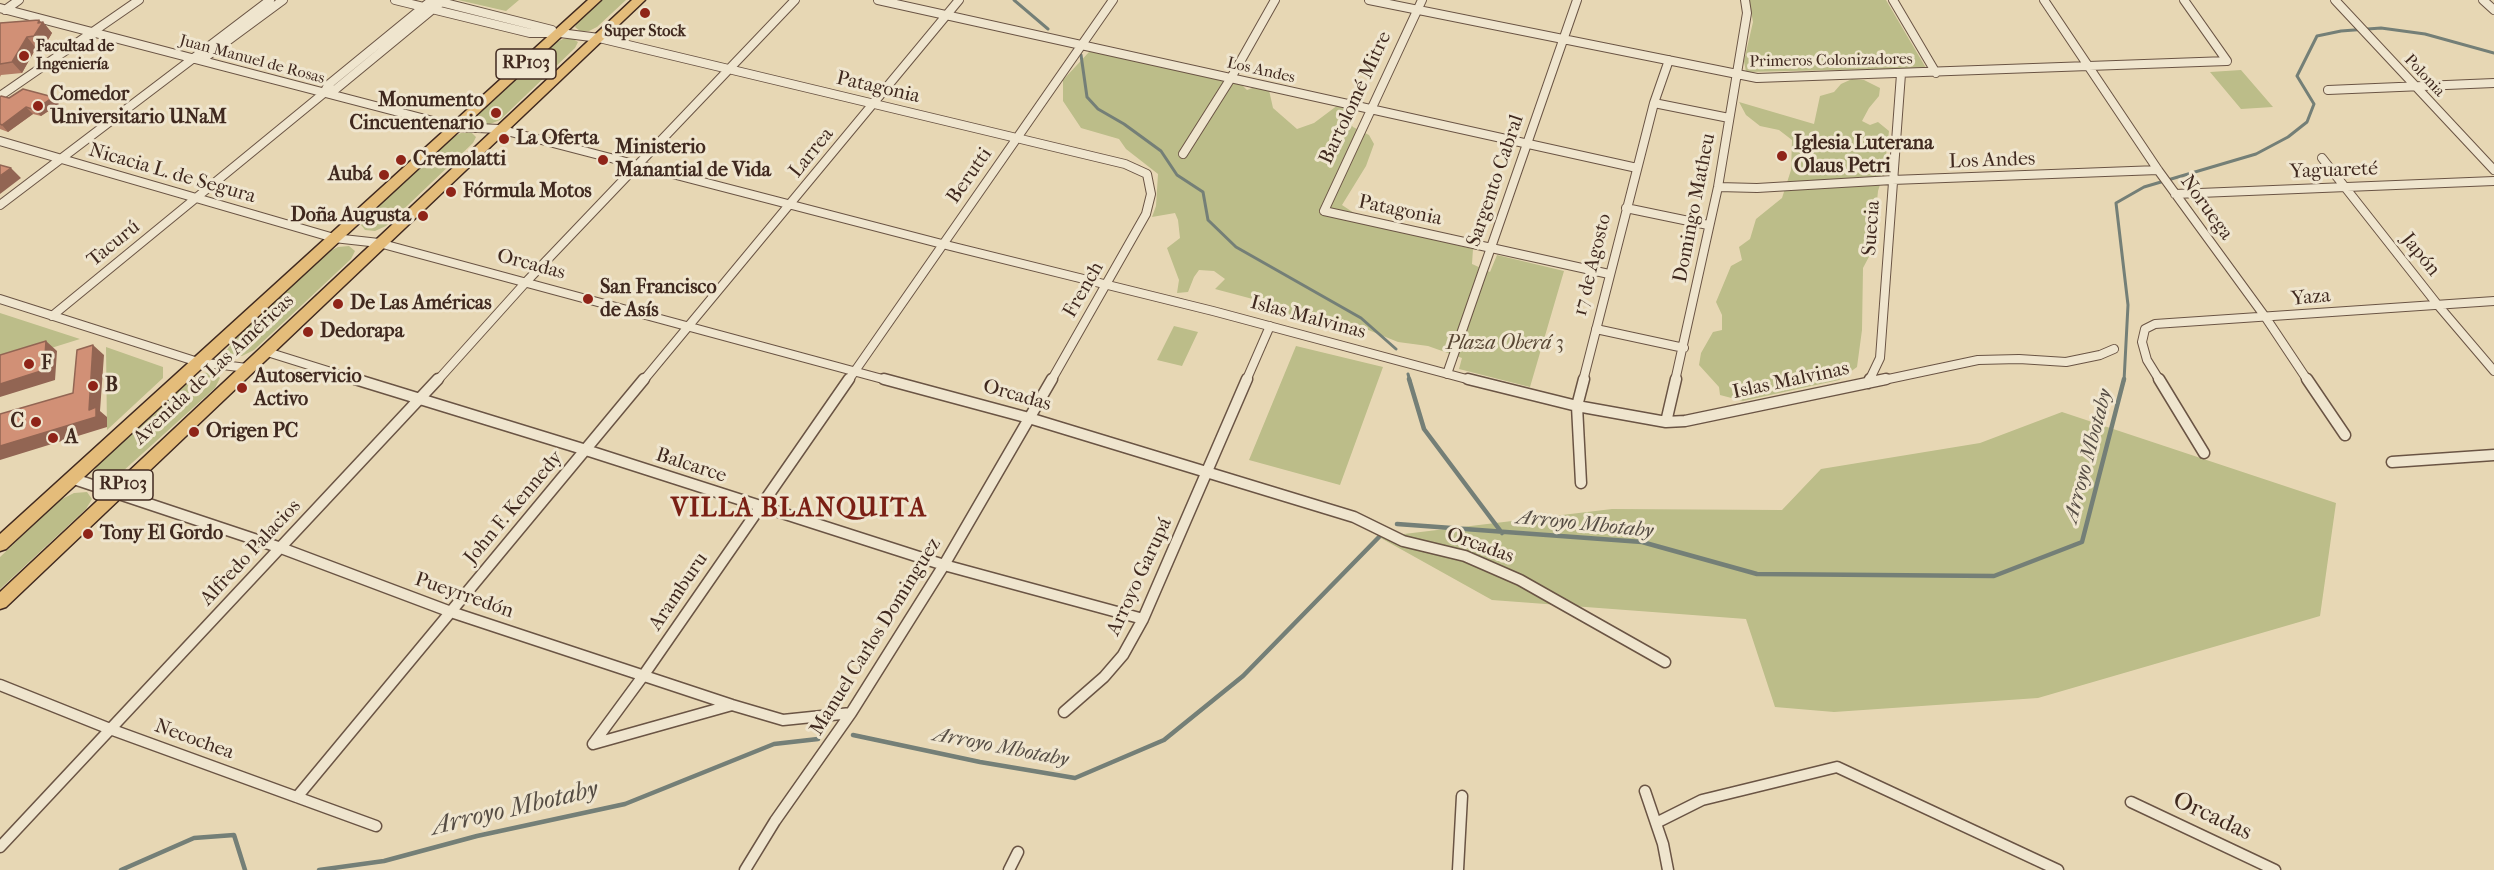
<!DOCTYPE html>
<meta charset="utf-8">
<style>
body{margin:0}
canvas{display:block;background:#e7d7b4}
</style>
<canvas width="2494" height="870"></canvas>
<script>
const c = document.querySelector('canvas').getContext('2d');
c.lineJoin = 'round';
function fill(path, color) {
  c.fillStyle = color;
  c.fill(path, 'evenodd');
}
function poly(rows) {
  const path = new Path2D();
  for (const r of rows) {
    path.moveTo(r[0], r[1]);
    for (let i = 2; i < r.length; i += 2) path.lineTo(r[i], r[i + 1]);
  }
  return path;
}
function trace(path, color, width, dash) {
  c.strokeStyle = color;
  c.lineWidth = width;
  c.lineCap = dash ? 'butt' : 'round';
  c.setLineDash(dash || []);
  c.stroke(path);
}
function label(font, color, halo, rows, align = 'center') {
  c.font = font + ' "IM FELL French Canon",serif';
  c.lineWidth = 6;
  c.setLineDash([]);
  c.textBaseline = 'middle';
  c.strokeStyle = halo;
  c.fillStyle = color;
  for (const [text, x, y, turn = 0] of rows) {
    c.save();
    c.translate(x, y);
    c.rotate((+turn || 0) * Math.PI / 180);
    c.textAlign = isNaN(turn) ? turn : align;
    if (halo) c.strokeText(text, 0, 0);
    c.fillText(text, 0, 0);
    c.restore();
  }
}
fill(poly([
 [458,0,519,0,506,11],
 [601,0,626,0,597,27,589,31,580,31,575,27,578,21],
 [1749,0,1886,0,1926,68,1746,72,1744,61,1753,22],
 [563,39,573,39,578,42,575,48,500,120,490,124,481,124,476,119,480,113,555,43],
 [1089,52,1106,52,1240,83,1247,90,1255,87,1269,90,1273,108,1297,129,1314,123,1338,105,1347,110,1347,119,1353,127,1369,135,1374,144,1366,166,1342,205,1372,225,1473,249,1472,264,1490,272,1497,255,1564,271,1530,387,1459,369,1462,358,1428,346,1398,342,1356,325,1323,322,1284,313,1264,302,1215,289,1225,279,1214,271,1199,270,1194,277,1188,292,1177,293,1179,280,1167,248,1180,238,1178,220,1175,213,1152,217,1156,206,1158,174,1126,149,1119,139,1081,128,1063,101,1063,80],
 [2241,70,2273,107,2241,109,2210,72],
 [1852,79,1864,80,1880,88,1879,96,1869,108,1862,121,1870,125,1878,122,1889,131,1884,172,1878,191,1872,251,1863,268,1862,330,1857,367,1839,380,1743,401,1720,395,1719,387,1699,365,1701,353,1713,332,1722,330,1722,315,1716,302,1731,266,1742,260,1739,247,1750,239,1756,219,1782,198,1791,170,1792,140,1779,130,1760,126,1746,115,1739,102,1814,124,1820,96,1834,92,1841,84],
 [471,132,476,137,473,143,386,226,375,231,365,230,361,225,365,218,451,138,461,133],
 [349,246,355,251,351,259,254,350,242,356,231,356,227,350,233,341,328,252,338,247],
 [0,313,80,339,0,364],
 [1174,326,1198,332,1182,366,1157,360],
 [1296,346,1383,367,1340,485,1249,460],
 [106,347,163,367,163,378,107,430],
 [215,372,220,378,215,388,122,472,109,479,97,479,93,472,100,462,191,380,203,373],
 [2062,412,2336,503,2320,616,2038,698,1834,712,1775,707,1746,619,1492,600,1379,537,1612,509,1782,510,1821,469,1980,443],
 [87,492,92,499,86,509,0,589,0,557,60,500,74,493]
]), '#bcbd89');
trace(poly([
 [1014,0,1048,29],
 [1081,55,1087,97,1098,109,1124,124,1161,151,1177,175,1203,192,1208,220,1236,247,1361,318,1396,349],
 [1408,374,1410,381],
 [2124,381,2128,305,2116,203,2144,187,2256,154,2288,137,2307,122,2314,104,2297,76,2317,36,2341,31,2381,28,2425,34,2494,53]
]), '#747f77', 3);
trace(poly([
 [1409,379,1424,429,1502,533],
 [1397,524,1642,542,1757,574,1994,576,2082,542,2124,379],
 [853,735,980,762,1075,778,1164,740,1243,676,1379,537],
 [121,870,194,838,234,835,245,870],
 [319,870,384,861,477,836,625,804,774,744,818,739]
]), '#747f77', 4.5);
const streetFar1 = poly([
 [395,0,530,33,560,33,599,38,1125,164,1147,174,1151,194,1146,214,1051,381],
 [878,0,1637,168],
 [1369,0,1757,78,2227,61,2184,0],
 [1422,0,1324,211,1609,274],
 [1893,0,1936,73],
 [2044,0,2158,170,2266,318,2308,381],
 [2335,0,2494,170],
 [2483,0,2494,10],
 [437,1,552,30],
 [0,8,456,127,499,129,942,244,1213,311,1474,381],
 [5,10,19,0],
 [198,59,207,56,283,0],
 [2328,90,2494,83],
 [324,93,328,85,432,0],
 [0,96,139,0],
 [1654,103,1729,118],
 [0,141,334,238,379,243,890,381],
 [1183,154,1231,78,1275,0],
 [2322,158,2437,304,2494,371],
 [1718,187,1757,188,1892,180,2158,170],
 [2175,194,2494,181],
 [0,205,270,0],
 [1626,208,1708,225],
 [0,299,198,362,247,368],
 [52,316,324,93,336,89,444,0],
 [1596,329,1684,348],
 [264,351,360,381],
 [1447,374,1577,0],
 [437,381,526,282,795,0],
 [643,381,959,0],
 [848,381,1113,0],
 [1246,381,1270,326],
 [1583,381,1654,103,1669,60],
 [1675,381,1718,187,1747,13,1745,0],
 [1869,381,1880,358,1901,74],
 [1879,381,1978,360,2019,359,2066,362,2100,355,2114,349],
 [2160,381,2147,360,2142,342,2145,329,2155,324,2494,301]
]);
const street = poly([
 [355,379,586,450,944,565,1143,619],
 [884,379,1029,418,1354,517,1403,541,1465,556,1520,580,1665,662],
 [1468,379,1577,406,1666,422,1685,421,1886,379],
 [2159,379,2204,453],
 [2307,379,2345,435],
 [1868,383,1870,379],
 [1666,422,1676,379],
 [2392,462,2494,455],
 [71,478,281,548,451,612,732,705,783,720,851,713],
 [1581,483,1577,406,1584,379],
 [0,685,110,729,376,826],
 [1064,712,1104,677,1123,655,1143,619,1247,379],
 [593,744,643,676,849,379],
 [593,744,732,705],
 [1645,791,1663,844,1668,870],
 [297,797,644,379],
 [2131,802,2275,870],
 [1656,823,1702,800,1837,767,2058,870],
 [0,847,438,379],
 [745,870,775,821,851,713,944,565,1052,379],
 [1009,870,1018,852],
 [1458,870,1462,796]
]);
const primary = poly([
 [588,0,601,0,6,549,0,551,0,534,588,0],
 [632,0,645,0,6,607,0,609,0,592,632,0]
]);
trace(streetFar1, '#6a5444', 10);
trace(street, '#6a5444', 13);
trace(primary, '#40291f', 3);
trace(streetFar1, '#efe5ce', 8);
trace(street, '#efe5ce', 10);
fill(primary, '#e4bc7a');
fill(poly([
 [39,20,42,23,43,22,52,33,44,47,36,48,22,73,1,75,0,77,0,23],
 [0,97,9,98,59,104,41,116,33,114,8,132,0,129]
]), '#b47c65');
fill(poly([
 [39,20,42,23,43,22,52,33,44,47,34,36,38,23],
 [27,37,36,48,22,73,12,62],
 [53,97,59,104,41,116,35,110],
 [26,107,33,114,8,132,2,125],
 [11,168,21,178,0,194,0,176],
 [46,341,57,351,55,380,0,397,0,384],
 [93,345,104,355,100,411,107,417,107,427,0,460,0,446,89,410]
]), '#926553');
const building = poly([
 [39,20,38,23,43,22,34,36,27,37,12,62,0,64,0,23,39,20],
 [23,89,53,97,35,110,26,107,2,125,0,124,0,97,1,96,9,98,23,89],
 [0,165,11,168,0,176,0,165],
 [46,341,44,370,0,384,0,355,46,341],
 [93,345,89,410,96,407,96,417,0,446,0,414,73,393,77,350,93,345]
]);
fill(building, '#d19076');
trace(building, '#926553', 1.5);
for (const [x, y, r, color] of [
 [645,13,6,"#8f2418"],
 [24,56,6,"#8f2418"],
 [38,106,6,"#8f2418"],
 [496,113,6,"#8f2418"],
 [504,139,6,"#8f2418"],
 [1782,156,6,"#8f2418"],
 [401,160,6,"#8f2418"],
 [603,160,6,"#8f2418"],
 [384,175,6,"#8f2418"],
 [451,192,6,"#8f2418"],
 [423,216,6,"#8f2418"],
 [588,299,6,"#8f2418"],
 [338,304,6,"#8f2418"],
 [308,332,6,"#8f2418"],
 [29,364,6,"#8f2418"],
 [93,386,6,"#8f2418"],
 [242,388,6,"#8f2418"],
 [36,422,6,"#8f2418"],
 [194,432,6,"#8f2418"],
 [53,438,6,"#8f2418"],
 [88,534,6,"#8f2418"]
]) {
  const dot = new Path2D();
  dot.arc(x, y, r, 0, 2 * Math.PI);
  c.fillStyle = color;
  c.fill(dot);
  trace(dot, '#efe5ce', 2);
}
label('bold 16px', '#40291f', '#efe5ce', [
 ["Super Stock",645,32],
 ["Facultad de",36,47,"left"],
 ["Ingeniería",36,65,"left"]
]);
label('16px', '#40291f', '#efe5ce', [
 ["Juan Manuel de Rosas",252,60,15],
 ["Primeros Colonizadores",1831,61,-1],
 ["Los Andes",1261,71,13],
 ["Polonia",2424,76,47]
]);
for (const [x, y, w] of [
 [526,64,60],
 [123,485,60]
]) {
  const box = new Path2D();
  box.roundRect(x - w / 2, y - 15, w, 30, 4.5);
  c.fillStyle = '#efe5ce';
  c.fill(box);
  trace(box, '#40291f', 1.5);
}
label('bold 18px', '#40291f', null, [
 ["RP103",526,64],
 ["RP103",123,485]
]);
label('20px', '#40291f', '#efe5ce', [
 ["Patagonia",878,88,13],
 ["Bartolomé Mitre",1356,98,-65],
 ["Larrea",812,153,-51],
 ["Los Andes",1992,161,-2],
 ["Yaguareté",2334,171,-2],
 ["Nicacia L. de Segura",172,174,16],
 ["Berutti",970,176,-55],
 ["Sargento Cabral",1496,181,-71],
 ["Domingo Matheu",1695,208,-79],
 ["Noruega",2206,208,54],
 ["Patagonia",1400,211,12],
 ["Suecia",1872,228,-86],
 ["Tacurú",114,244,-39],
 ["Japón",2420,255,51],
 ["Orcadas",531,265,15],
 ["17 de Agosto",1593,265,-76],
 ["French",1084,290,-60],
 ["Yaza",2311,298,-5],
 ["Islas Malvinas",1308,318,15],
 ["Avenida de Las Américas",214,370,-43],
 ["Islas Malvinas",1791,381,-12],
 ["Orcadas",1017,396,16],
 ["Balcarce",691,466,18],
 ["John F. Kennedy",514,508,-50],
 ["Orcadas",1480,546,20],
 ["Alfredo Palacios",251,553,-47],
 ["Arroyo Garupá",1140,577,-65],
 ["Aramburu",679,592,-56],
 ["Pueyrredón",464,596,19],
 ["Manuel Carlos Dominguez",876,637,-58],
 ["Necochea",194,740,20]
]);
label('bold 20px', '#40291f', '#efe5ce', [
 ["Comedor",50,95],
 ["Universitario UNaM",50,118],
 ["Monumento",484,101,"right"],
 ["Cincuentenario",484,124,"right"],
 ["La Oferta",516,139],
 ["Iglesia Luterana",1794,144],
 ["Olaus Petri",1794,167],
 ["Ministerio",615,148],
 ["Manantial de Vida",615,171],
 ["Cremolatti",413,160],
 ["Aubá",372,175,"right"],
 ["Fórmula Motos",463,192],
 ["Doña Augusta",411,216,"right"],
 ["San Francisco",600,288],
 ["de Asís",600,311],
 ["De Las Américas",350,304],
 ["Dedorapa",320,332],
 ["F",41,364],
 ["Autoservicio",254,377],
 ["Activo",254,400],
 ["B",105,386],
 ["C",24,422,"right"],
 ["Origen PC",206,432],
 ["A",65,438],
 ["Tony El Gordo",100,534]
], 'left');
label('italic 20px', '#594734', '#efe5ce', [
 ["Plaza Oberá 3",1505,344]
]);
label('italic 21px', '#564d44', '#efe5ce', [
 ["Arroyo Mbotaby",2089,456,-75],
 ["Arroyo Mbotaby",1585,525,6],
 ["Arroyo Mbotaby",1001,748,11]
]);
label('24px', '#40291f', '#efe5ce', [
 ["Orcadas",2212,817,25]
]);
c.letterSpacing = '1.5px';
label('bold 26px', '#7a1f14', '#efe5ce', [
 ["VILLA BLANQUITA",799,510]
]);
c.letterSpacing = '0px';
label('italic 26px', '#564d44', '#efe5ce', [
 ["Arroyo Mbotaby",515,809,-13]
]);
</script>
